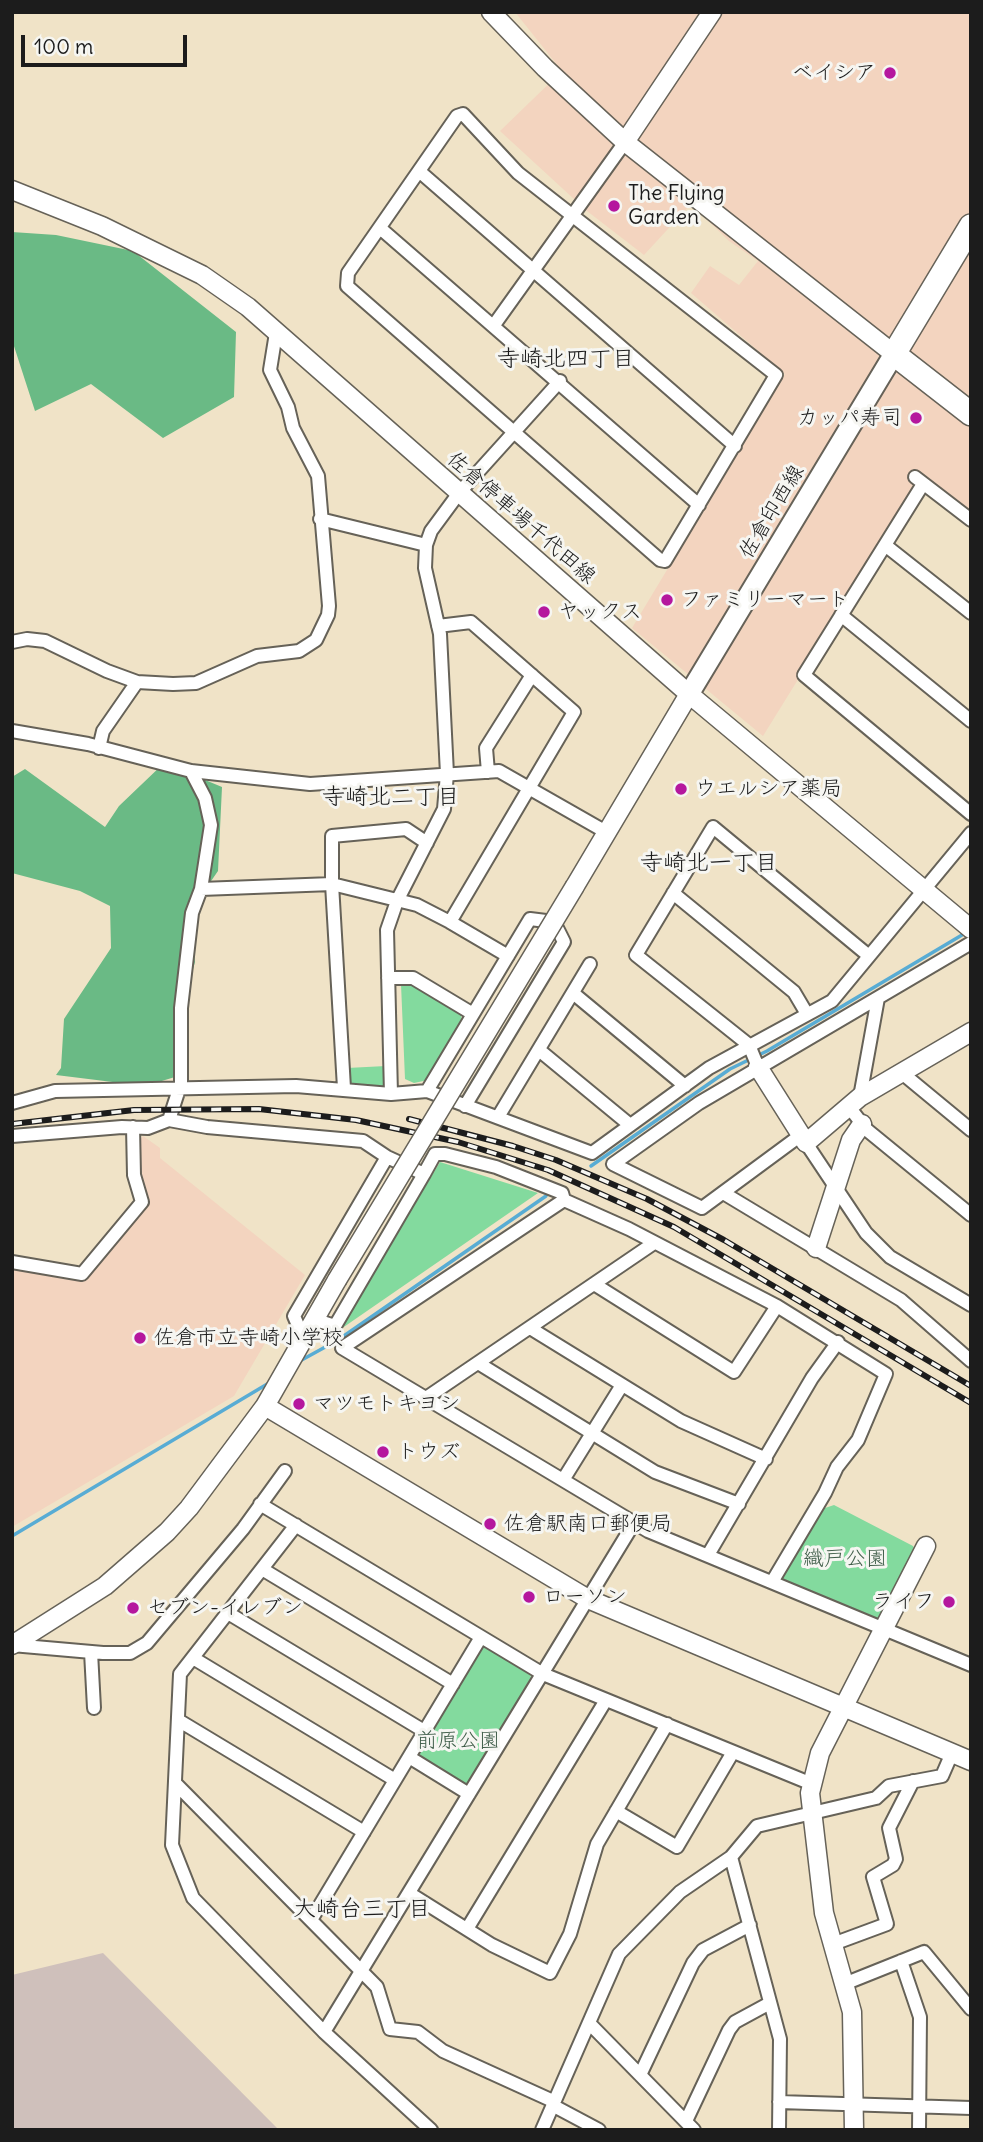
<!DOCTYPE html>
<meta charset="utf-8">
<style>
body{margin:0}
#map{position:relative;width:983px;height:2142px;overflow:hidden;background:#f0e3c7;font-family:Delius,sans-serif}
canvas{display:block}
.frame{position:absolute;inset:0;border:14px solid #1c1c1c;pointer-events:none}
.scale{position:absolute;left:21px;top:35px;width:166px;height:32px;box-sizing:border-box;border:4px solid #1c1c1c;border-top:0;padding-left:9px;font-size:21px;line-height:24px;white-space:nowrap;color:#1c1c1c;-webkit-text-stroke:5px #f6f6f2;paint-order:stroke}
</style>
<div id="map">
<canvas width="983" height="2142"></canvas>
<div class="frame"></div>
<div class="scale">100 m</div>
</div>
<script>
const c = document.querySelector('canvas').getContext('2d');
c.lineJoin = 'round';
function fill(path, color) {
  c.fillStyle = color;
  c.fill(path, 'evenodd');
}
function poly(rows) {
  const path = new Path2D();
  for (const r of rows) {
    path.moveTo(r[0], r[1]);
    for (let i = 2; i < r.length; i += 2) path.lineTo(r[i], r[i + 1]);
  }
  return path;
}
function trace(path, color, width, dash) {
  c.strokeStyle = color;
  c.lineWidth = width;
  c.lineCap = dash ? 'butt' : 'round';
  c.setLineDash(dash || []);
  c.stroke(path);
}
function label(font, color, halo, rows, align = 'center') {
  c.font = font + ' Delius,"Klee One",sans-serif';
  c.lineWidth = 6;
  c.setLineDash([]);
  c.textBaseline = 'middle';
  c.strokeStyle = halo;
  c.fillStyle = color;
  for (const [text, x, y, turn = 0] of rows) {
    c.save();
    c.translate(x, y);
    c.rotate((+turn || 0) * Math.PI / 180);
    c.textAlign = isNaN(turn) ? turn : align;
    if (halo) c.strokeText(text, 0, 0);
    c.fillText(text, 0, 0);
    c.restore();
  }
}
fill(poly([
 [515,12,971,12,971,515,923,478,763,736,632,628,785,374,691,293,710,266,739,285,758,261,729,241,691,204,644,255,587,211,500,131,562,71],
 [143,1136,160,1148,160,1158,305,1275,234,1396,12,1527,12,1266,69,1277,136,1218,138,1143]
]), '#f3d4bf');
fill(poly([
 [103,1953,279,2130,12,2130,12,1975]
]), '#cfc0bb');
fill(poly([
 [401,984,411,985,461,1015,462,1020,428,1080,414,1083,405,1079],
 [386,1066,387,1085,384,1088,350,1085,347,1068],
 [440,1162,538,1193,338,1331],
 [834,1505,913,1546,917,1554,883,1619,877,1620,782,1581,782,1570,825,1508],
 [486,1646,530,1673,531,1678,468,1784,463,1786,418,1759,417,1748,481,1647]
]), '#83da9e');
fill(poly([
 [12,232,56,235,133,251,236,332,234,397,163,438,91,384,35,411,12,340],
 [164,763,222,787,218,871,189,913,195,962,181,1012,175,1077,145,1086,56,1075,61,1068,64,1019,111,948,110,906,80,891,12,873,12,777,25,769,105,827,119,806]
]), '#6aba85');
trace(poly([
 [591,1166,730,1069,767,1051,967,932],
 [298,1362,338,1340,546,1196],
 [12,1536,269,1383]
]), '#58acd4', 3.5);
const street = poly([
 [463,114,518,173,776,375,665,561,660,560,347,286,348,273,457,116,463,114],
 [419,171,735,446],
 [380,228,699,505],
 [494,325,625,142],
 [915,477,971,520],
 [923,484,804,675,971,814],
 [320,519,426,545],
 [885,545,971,613],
 [841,615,971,721],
 [438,626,471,622,574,712,450,922,508,956],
 [12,642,27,639,45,641,107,671,137,682,173,684,196,683,257,656,299,651,316,640,328,615,329,606,318,476,293,428,288,407,270,370,276,333],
 [12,731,88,744,191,771,310,784,499,771,606,832],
 [99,748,103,731,137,682],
 [488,772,486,748,532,675],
 [201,889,332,884,417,905,450,922],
 [673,893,794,992,807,1014],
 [388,978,413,978,473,1014],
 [573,993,685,1086],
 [539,1050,630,1125],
 [758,1067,749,1045,636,955,713,827,869,956],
 [902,1073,971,1130],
 [344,1088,332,884,332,836,406,829,427,843],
 [427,1091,530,919,554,922,564,942,465,1106],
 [391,1094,387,930,397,901,444,809,447,774,440,634,425,568,426,545,431,531,459,493,560,381],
 [860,1097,878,998],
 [12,1103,55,1091,296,1086,391,1094,427,1091,592,1153,709,1068,832,1001,971,833],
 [849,1107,867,1130,971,1215],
 [498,1117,590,964],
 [169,1120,181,1083,181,1008,192,913,201,889,211,825,205,798,191,771],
 [801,1135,702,1208,613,1164,699,1103,971,943],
 [12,1136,122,1127,148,1128,169,1120,207,1127,363,1141,387,1157,424,1174,435,1154,445,1154,496,1167,562,1193,564,1200],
 [806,1143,866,1233,890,1257,971,1305],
 [725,1194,901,1300,971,1361],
 [12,1262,82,1274,142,1202,134,1175,133,1127],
 [594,1284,734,1372,777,1306],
 [313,1319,335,1326,424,1174],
 [530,1328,681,1421,766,1459],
 [303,1337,294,1316,387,1157],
 [478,1363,655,1472,739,1504],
 [426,1398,654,1243],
 [563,1480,622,1385],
 [260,1504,543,1674,812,1784],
 [296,1525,180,1674,172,1845,193,1898,324,2032,431,2130],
 [708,1555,812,1378,838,1342],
 [262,1569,453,1684],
 [772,1582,825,1493,837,1467,858,1440,886,1374,777,1306,629,1229,564,1200,342,1348,648,1531,971,1665],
 [228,1613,424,1731],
 [12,1645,103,1653,130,1653,147,1643,243,1529,285,1471],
 [91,1652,94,1708],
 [193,1658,395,1780],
 [178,1720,364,1832],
 [409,1757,469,1794],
 [175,1783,377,1987,390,2029,418,2032,443,2051,553,2101],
 [616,1811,677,1847,733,1752],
 [731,1857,780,2039,779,2130],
 [409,1893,492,1945,550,1973,570,1934,597,1844,667,1724],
 [311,1920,481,1637],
 [467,1929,606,1700],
 [833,1944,887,1924,873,1877,893,1865,896,1859,889,1828,913,1781],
 [901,1961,920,2017,919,2130],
 [844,1984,924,1952,971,2009],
 [590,2024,694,2130],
 [324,2032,634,1523],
 [640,2075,693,1963,703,1950,750,1925],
 [779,2102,971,2108],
 [552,2105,599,2130],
 [686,2121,729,2030,735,2022,770,2003],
 [542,2130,619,1954,680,1892,731,1857,757,1826,876,1798,889,1786,942,1776,952,1753]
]);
const secondary = poly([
 [491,12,545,68,625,142,894,354],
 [625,142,712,12],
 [12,190,102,226,202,275,248,307,689,694,971,929],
 [575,886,689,694],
 [758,1067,806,1143,860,1097,971,1032],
 [816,1248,851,1140,862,1124],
 [265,1406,588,1599,971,1761],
 [12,1645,105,1586,167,1532,189,1508,265,1406,337,1280],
 [854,2130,852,2012,824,1913,810,1793,820,1753,926,1546]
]);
const primary = poly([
 [689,694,894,354]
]);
const highway = poly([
 [971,226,894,354,971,414]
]);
trace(street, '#666258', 16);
trace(secondary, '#666258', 21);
trace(primary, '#666258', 23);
trace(highway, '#666258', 26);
trace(street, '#fff', 12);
trace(secondary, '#fff', 18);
trace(primary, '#fff', 19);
trace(highway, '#fff', 23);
const rail = poly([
 [409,1119,513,1146,556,1160,647,1199,724,1240,971,1386],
 [12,1124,134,1110,259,1109,356,1120,458,1142,548,1170,674,1227,971,1403]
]);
trace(rail, '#1c1c1c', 6);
trace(rail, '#f6f6f2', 3.5, [10]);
const secondaryBridge = poly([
 [337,1280,575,886]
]);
trace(secondaryBridge, '#666258', 21, []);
trace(secondaryBridge, '#fff', 18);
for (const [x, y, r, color] of [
 [890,73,7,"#b5179e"],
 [614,206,7,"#b5179e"],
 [916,418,7,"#b5179e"],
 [667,600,7,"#b5179e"],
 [544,612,7,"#b5179e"],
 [681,789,7,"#b5179e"],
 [140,1338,7,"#b5179e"],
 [299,1404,7,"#b5179e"],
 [383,1452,7,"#b5179e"],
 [490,1524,7,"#b5179e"],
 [529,1597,7,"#b5179e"],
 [949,1602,7,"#b5179e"],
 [133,1608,7,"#b5179e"]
]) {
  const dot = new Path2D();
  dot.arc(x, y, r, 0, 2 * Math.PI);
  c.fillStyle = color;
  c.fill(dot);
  trace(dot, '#f6f6f2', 2.5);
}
label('21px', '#1c1c1c', '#f6f6f2', [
 ["ベイシア",876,73,"right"],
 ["The Flying",628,194],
 ["Garden",628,218],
 ["カッパ寿司",902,418,"right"],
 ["ファミリーマート",681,600],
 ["ヤックス",558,612],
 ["ウエルシア薬局",695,789],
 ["佐倉市立寺崎小学校",154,1338],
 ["マツモトキヨシ",313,1404],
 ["トウズ",397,1452],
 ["佐倉駅南口郵便局",504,1524],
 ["ローソン",543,1597],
 ["ライフ",935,1602,"right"],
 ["セブン-イレブン",147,1608]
], 'left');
label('21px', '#1c1c1c', '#f6f6f2', [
 ["佐倉印西線",772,512,-59],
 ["佐倉停車場千代田線",521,518,41]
]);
label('21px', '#405e4a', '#f6f6f2', [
 ["織戸公園",845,1559],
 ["前原公園",458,1741]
]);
label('23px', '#1c1c1c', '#f6f6f2', [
 ["寺崎北四丁目",566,359],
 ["寺崎北二丁目",391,797],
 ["寺崎北一丁目",709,863],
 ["大崎台三丁目",362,1909]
]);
</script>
